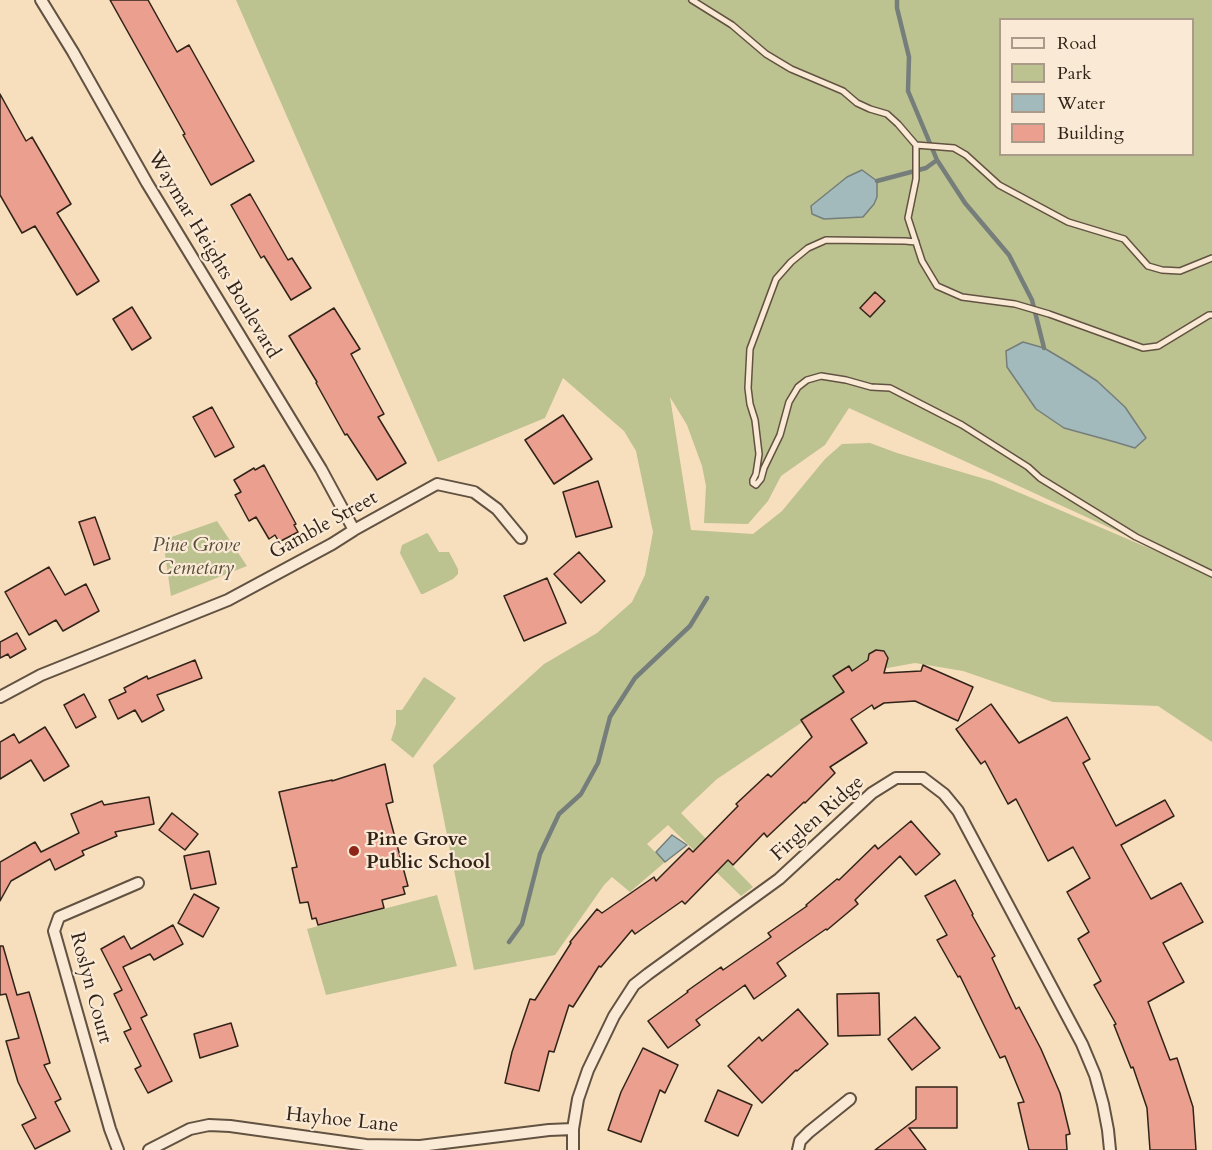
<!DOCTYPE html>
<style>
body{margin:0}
#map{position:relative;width:1212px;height:1150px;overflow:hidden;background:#f7dfbe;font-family:Cardo,serif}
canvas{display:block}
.legend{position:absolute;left:999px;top:18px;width:195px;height:138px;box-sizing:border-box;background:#faead5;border:2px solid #aa9a89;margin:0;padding:8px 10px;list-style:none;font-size:18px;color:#312318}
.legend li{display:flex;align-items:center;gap:12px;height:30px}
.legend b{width:30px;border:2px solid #aa9a89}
</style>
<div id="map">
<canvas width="1212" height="1150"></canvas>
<ul class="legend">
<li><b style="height:8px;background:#faead5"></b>Road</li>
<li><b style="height:16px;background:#bdc291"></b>Park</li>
<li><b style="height:16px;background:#a2babc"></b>Water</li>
<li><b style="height:16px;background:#ea9f8f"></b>Building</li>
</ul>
</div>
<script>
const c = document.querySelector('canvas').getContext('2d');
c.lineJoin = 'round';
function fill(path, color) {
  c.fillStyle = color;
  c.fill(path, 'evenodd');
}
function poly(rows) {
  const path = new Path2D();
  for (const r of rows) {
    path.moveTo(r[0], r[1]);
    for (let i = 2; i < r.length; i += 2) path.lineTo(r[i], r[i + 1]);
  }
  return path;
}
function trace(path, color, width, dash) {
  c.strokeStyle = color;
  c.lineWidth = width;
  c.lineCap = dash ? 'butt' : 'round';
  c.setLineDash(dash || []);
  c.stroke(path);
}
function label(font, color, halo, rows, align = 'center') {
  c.font = font + ' Cardo,serif';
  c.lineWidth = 4.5;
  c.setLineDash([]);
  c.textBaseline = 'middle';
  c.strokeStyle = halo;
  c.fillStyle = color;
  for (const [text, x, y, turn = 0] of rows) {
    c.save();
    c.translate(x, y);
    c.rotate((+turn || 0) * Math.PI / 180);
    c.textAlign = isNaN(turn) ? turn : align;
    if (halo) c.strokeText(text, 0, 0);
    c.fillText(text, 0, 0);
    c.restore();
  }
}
fill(poly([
 [236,0,1212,0,1212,742,1158,706,1053,702,963,671,915,663,882,669,717,779,681,813,753,887,741,896,668,825,647,844,665,862,630,892,612,877,604,885,555,955,474,970,433,765,544,664,597,633,632,602,645,575,653,532,636,451,624,431,563,378,545,418,438,462],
 [1000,20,1192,20,1192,154,1000,154],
 [670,397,687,425,702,466,706,486,704,523,748,524,768,501,781,476,825,445,849,408,1158,550,1179,561,992,481,897,453,870,443,842,444,825,459,782,511,753,534,691,530],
 [217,521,247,566,171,596,163,540],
 [427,533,429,535,439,552,449,552,458,569,458,574,453,579,423,594,421,594,400,553,402,545],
 [424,677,456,698,413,758,391,740,396,724,396,710,402,710],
 [437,895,457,966,326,995,307,929]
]), '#bdc291');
const water = poly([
 [862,170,877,181,877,197,874,204,863,217,824,219,812,214,811,206,847,177,862,170],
 [1023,342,1044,348,1071,364,1097,381,1125,407,1146,438,1135,448,1115,442,1064,428,1036,409,1007,367,1006,351,1023,342],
 [672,835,687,845,665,862,656,852,672,835]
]);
fill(water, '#a2babc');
trace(water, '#757e7a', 1.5);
trace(poly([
 [897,0,897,8,909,57,908,91,937,160,965,203,1009,255,1032,300,1044,348],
 [877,181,926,168,937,160],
 [509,942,522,924,540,854,559,814,581,794,598,763,610,717,635,678,690,626,707,598]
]), '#757e7a', 4.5);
const building = poly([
 [110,0,148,0,177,52,189,45,254,161,211,185,183,135,185,134,110,0],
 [0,94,26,141,32,137,71,204,57,213,99,281,77,295,35,226,22,233,0,195,0,94],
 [250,194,288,260,292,258,311,288,291,300,264,256,261,258,231,205,250,194],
 [875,292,885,301,870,317,860,308,875,292],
 [132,307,151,338,132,350,113,319,132,307],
 [334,308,360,349,351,354,384,414,378,417,406,463,377,480,347,434,345,435,316,383,317,382,289,336,334,308],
 [212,407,234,447,215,457,193,417,212,407],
 [563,415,592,459,554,484,525,440,563,415],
 [264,465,296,524,294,525,298,532,279,542,275,535,269,539,256,517,249,521,235,495,241,492,234,480,254,468,255,470,264,465],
 [598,481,612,527,576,537,563,492,598,481],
 [95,517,110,559,94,565,79,522,95,517],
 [579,552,605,581,581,603,554,574,579,552],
 [49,567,65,595,86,584,99,611,63,631,56,620,29,635,5,592,49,567],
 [547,578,566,623,524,641,504,596,547,578],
 [17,633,26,649,10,658,8,654,0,658,0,642,17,633],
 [876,650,884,651,888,658,884,673,921,671,923,665,973,687,958,721,915,701,884,703,874,709,872,705,851,719,867,743,830,767,835,773,805,803,804,802,767,837,764,833,733,865,728,860,685,904,682,901,635,934,632,930,601,967,599,966,573,1007,569,1005,554,1052,549,1051,539,1091,505,1083,512,1052,530,999,535,1000,571,943,570,942,597,909,602,913,654,877,656,881,689,848,693,852,738,806,736,804,768,774,771,777,812,737,801,720,844,692,833,676,849,666,852,671,868,660,869,654,876,650],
 [195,660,202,678,157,695,164,710,142,722,135,710,118,719,109,700,126,692,124,688,147,676,148,679,195,660],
 [84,694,96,717,76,728,64,705,84,694],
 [991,704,1019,743,1067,717,1090,759,1083,763,1116,826,1165,800,1174,816,1121,845,1151,899,1181,883,1203,922,1163,943,1184,982,1148,1002,1170,1060,1177,1058,1193,1107,1196,1150,1150,1150,1147,1108,1133,1067,1131,1068,1114,1025,1116,1024,1094,985,1101,981,1078,939,1089,932,1067,892,1090,878,1073,847,1048,861,1016,799,1008,804,985,761,981,764,956,729,991,704],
 [45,727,69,766,44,781,31,760,0,779,0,742,14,734,19,743,45,727],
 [385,764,393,802,386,804,408,886,403,887,405,894,382,900,384,908,318,925,316,918,312,919,308,902,300,903,292,868,297,867,279,792,332,780,332,781,385,764],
 [149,797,154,824,115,832,117,836,82,851,84,855,55,870,50,859,11,881,0,901,0,862,35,842,41,852,79,833,71,814,102,801,104,805,149,797],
 [172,813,198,834,185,850,159,830,172,813],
 [911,821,940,854,916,875,900,856,855,900,858,904,827,930,826,929,777,963,786,976,754,999,745,985,696,1020,700,1025,668,1048,648,1021,688,992,687,991,721,967,723,970,771,937,768,933,807,906,806,905,837,879,839,880,875,845,878,849,911,821],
 [209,851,216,884,191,889,184,856,209,851],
 [955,880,973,914,972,915,995,956,992,958,1016,1009,1019,1007,1041,1049,1060,1093,1070,1134,1066,1135,1067,1150,1029,1150,1018,1103,1024,1102,1005,1056,1000,1058,960,976,958,977,937,940,947,935,925,896,955,880],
 [194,894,219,908,203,937,178,923,194,894],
 [173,925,183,944,154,960,150,954,123,967,147,1015,141,1018,172,1081,148,1093,135,1069,141,1066,124,1032,131,1029,114,994,122,990,101,949,124,936,131,949,173,925],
 [0,946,3,946,17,995,29,992,50,1063,44,1065,61,1099,55,1102,70,1131,35,1149,22,1125,36,1118,18,1082,6,1041,19,1038,6,994,0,995,0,946],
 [879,993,880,1035,838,1036,837,994,879,993],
 [798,1009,828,1044,797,1071,796,1070,762,1103,728,1066,759,1037,762,1041,798,1009],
 [915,1017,940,1048,912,1070,888,1039,915,1017],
 [231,1023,238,1046,200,1058,194,1034,231,1023],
 [643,1048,678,1065,665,1093,660,1090,641,1142,608,1130,621,1092,643,1048],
 [916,1087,957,1087,957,1128,909,1128,926,1150,875,1150,916,1119,916,1087],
 [718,1090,752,1105,738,1136,705,1121,718,1090]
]);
fill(building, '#ea9f8f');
trace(building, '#312318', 1.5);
const service = poly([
 [692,0,732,25,766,54,791,69,843,91,857,103,870,109,887,114,898,124,916,145,916,179,908,218,922,261,937,286,962,297,1015,304,1049,314,1143,348,1158,346,1209,315,1212,315],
 [916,145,954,148,966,155,999,185,1068,222,1124,239,1148,266,1162,270,1180,271,1212,258],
 [916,242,905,241,826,240,808,248,791,262,776,279,750,349,748,388,750,404,755,420,759,454,756,474,753,480,753,483,756,485,761,479,764,468,780,435,789,402,798,387,807,380,821,376,846,380,871,387,890,388,962,425,1028,467,1040,478,1136,537,1212,574]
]);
const minor = poly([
 [41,0,73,52,147,183,321,469,354,530],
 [0,697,41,675,228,600,332,544,354,530,437,484,474,492,497,509,521,538],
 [118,1150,110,1129,54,931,59,917,138,883],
 [149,1150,190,1129,209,1125,230,1126,366,1145,420,1146,549,1130,573,1129],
 [573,1150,573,1129,578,1099,588,1070,614,1016,634,985,648,974,779,879,872,793,896,778,923,778,944,794,958,811,1082,1044,1095,1075,1103,1104,1108,1130,1110,1150],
 [798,1150,800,1141,809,1132,850,1099]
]);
trace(service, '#625242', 8);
trace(minor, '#625242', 14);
trace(service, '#faead5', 5);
trace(minor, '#faead5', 10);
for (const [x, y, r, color] of [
 [354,851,6,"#8f2418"]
]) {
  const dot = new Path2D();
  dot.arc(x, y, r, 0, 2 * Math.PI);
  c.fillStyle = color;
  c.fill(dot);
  trace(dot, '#faead5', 2);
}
label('20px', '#312318', '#faead5', [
 ["Waymar Heights Boulevard",213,255,59],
 ["Gamble Street",324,526,-29],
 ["Firglen Ridge",818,819,-42],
 ["Roslyn Court",90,988,75],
 ["Hayhoe Lane",342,1121,6]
]);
label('italic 20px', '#544b36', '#faead5', [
 ["Pine Grove",196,546],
 ["Cemetary",196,569]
]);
label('bold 20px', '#312318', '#faead5', [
 ["Pine Grove",366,840],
 ["Public School",366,863]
], 'left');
</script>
